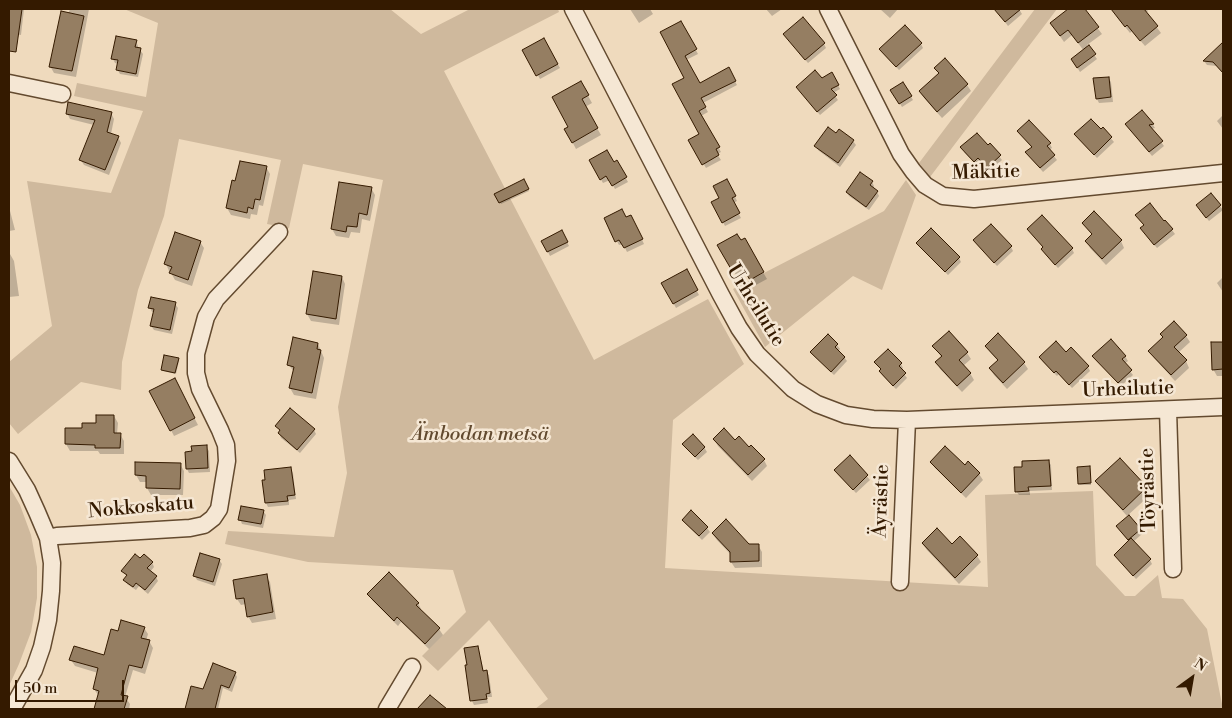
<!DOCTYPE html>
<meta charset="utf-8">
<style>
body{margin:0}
#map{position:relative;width:1232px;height:718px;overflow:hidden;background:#efdabd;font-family:"Libre Bodoni",serif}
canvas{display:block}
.frame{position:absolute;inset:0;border:10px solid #341a00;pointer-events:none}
.north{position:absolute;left:1167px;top:653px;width:50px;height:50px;-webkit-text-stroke:4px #f5e7d4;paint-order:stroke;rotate:32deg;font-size:14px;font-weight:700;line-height:20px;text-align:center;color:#341a00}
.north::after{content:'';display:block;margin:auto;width:18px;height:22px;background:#341a00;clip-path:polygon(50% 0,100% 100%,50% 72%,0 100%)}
.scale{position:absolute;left:15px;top:680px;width:109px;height:22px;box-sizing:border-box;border:2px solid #341a00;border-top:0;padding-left:6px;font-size:15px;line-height:18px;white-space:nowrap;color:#341a00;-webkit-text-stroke:4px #f5e7d4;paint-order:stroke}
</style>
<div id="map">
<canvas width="1232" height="718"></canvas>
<div class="frame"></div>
<div class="north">N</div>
<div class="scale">50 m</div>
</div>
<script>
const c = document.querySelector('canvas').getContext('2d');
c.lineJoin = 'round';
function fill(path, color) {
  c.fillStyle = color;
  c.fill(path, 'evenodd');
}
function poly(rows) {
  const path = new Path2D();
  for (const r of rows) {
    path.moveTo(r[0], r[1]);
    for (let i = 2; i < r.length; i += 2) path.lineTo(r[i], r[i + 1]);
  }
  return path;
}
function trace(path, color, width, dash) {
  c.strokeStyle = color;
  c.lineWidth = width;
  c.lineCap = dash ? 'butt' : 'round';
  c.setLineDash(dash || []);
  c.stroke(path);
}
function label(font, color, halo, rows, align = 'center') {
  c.font = font + ' "Libre Bodoni",serif';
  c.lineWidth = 5;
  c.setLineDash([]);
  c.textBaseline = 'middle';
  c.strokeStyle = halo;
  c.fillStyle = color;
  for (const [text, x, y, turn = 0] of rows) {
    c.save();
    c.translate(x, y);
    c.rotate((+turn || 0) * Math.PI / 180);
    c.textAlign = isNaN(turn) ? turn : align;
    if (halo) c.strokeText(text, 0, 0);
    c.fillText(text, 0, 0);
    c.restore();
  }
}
fill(poly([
 [124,9,390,9,421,34,470,9,558,9,559,12,444,71,594,360,708,299,744,364,673,420,665,568,988,587,985,495,1093,491,1096,565,1125,596,1135,596,1158,575,1162,598,1183,599,1207,629,1223,709,535,709,548,699,489,620,438,671,422,656,466,612,453,570,308,562,225,544,228,531,334,537,347,473,338,407,383,180,303,164,289,228,267,224,281,160,179,139,164,216,138,290,122,362,121,390,81,382,18,434,9,423,9,362,52,326,27,181,111,193,143,111,74,96,77,83,146,97,158,23],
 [1035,9,1057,9,930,177,919,163],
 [906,180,916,195,882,290,853,276,765,347,733,289,884,211],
 [9,486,20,505,31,535,37,567,37,598,31,632,19,664,9,686]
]), '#cfb99d');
fill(poly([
 [9,9,24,9,21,35,9,33],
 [70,9,89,9,76,77,54,73,50,66],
 [630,9,650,9,653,14,639,23],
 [766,9,782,9,772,16],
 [880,9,898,9,890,18],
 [995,9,1019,9,1022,14,1008,26],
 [1070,9,1083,9,1102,34,1087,45,1097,59,1080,72,1075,64,1084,51,1072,35,1064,42,1051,23],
 [1119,9,1146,9,1148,11,1146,13,1161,33,1145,46,1132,31,1130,33,1118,18,1115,12],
 [681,23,698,54,686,60,699,85,728,69,737,85,703,103,708,112,701,116,721,152,717,154,721,160,706,168,690,141,701,134,686,78],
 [787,38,824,44,826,48,808,63],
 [544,39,560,68,540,79,524,50],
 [136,41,138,46,138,49,140,50,143,54,138,77,120,74,117,69,119,64,115,63,113,59],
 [1223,43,1223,73,1217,66,1207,65,1204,61],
 [921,44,923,48,899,70,883,53],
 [936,68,967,85,971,91,942,118,924,98,920,92,939,74],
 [832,74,840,89,833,93,838,100,820,115,800,91],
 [1108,78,1111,82,1113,102,1099,103,1097,99,1095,79],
 [581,83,592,103,585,107,601,135,576,149,566,130,570,127],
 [903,84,913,100,902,107,892,90],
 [1142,111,1153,125,1155,128,1151,129,1164,146,1152,156,1129,128],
 [67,113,111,113,114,119,111,134,118,137,121,143,109,175,84,165,80,159,94,125,70,119],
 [1223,115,1223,129,1217,121],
 [1103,129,1114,142,1097,158,1078,138,1101,131],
 [839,131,853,141,856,145,840,167,818,150,816,146,836,134],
 [1021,135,1050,144,1052,148,1049,150,1057,160,1043,172,1029,156,1032,148],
 [990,145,1002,160,990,171,981,162,977,165,964,152],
 [590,161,613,164,617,162,628,182,615,189,610,180,603,183],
 [266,167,270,174,263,206,259,205,257,215,251,214,250,219,231,215,227,208,236,182],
 [727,180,737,201,733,203,741,218,725,226,713,203,721,198],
 [524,181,529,191,501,204,496,194],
 [872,182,874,186,873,189,877,192,879,196,869,210,849,196,847,192],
 [371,188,375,195,370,221,362,219,360,233,351,232,349,238,336,236,332,229],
 [1211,195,1223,210,1209,221,1200,210],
 [9,207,15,230,9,231],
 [1042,217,1072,249,1074,253,1058,268,1045,254,1043,250,1044,248,1028,229],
 [605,219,626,219,633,220,644,244,627,252,623,244,619,245],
 [1139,219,1164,222,1165,221,1175,234,1157,248,1144,233,1145,226],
 [1083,223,1121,241,1124,248,1106,265,1090,248,1087,241,1093,236],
 [931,230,959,258,961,262,948,275,920,247,917,243],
 [562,232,569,246,550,256,543,242],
 [744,240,767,279,754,286,745,270,736,275,719,246,741,242],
 [200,242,204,248,192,286,175,280,171,273,171,272,169,271,166,264],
 [977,244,1011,247,1013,251,997,266],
 [9,254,10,254,14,261,19,296,9,297],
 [686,271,699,295,676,308,663,283],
 [314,273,342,277,345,284,339,325,311,321,307,314],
 [1223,277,1223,292,1217,283],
 [175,304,178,308,172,334,154,330,151,326,154,312,152,312,150,308],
 [1161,334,1186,336,1190,342,1178,353,1186,361,1189,368,1175,381,1154,358,1150,351,1164,338],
 [998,335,1024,363,1028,369,1007,389,994,375,990,368,998,361,990,352,987,346],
 [1223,343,1223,376,1217,376,1213,369,1212,344],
 [318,344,324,358,316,399,294,395,290,388,294,372,289,365],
 [837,345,840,349,838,351,844,357,847,361,834,375,814,356,812,352],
 [934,347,967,353,971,359,963,366,970,373,974,380,962,392,940,369,937,362,942,358],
 [888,351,901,364,903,368,901,370,907,378,896,389,883,376,880,372,882,370,876,362],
 [1066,353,1088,367,1090,371,1072,388,1059,374,1057,376,1043,362,1040,358],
 [1125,356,1128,361,1124,364,1133,375,1121,386,1096,360],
 [178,359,179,361,176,374,163,371,162,370],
 [178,386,198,425,174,436,171,430],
 [114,416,118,423,117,434,120,434,124,441,124,454,100,454,98,451,70,451,66,444,83,429,98,425],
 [276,426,314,430,316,434,300,453,281,438,279,433,281,432],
 [714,439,735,442,749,449,764,460,767,466,752,481,718,446],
 [684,444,704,447,707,452,698,460,686,448],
 [206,447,209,451,210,472,189,473,187,469],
 [850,457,870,480,856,493,838,474],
 [1120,460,1146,488,1150,495,1127,516,1101,487,1097,481],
 [1048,461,1051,465,1052,490,1030,491,1030,495,1019,495,1016,491,1024,468],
 [931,462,965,466,968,463,979,474,983,480,966,498,935,468],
 [137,463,180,464,184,471,183,495,151,495,147,488,148,482,140,482,136,475],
 [291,469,293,473,296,499,289,500,289,505,268,507,266,503],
 [1090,469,1091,485,1080,485,1079,484],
 [263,511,266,515,263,528,242,524,240,519],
 [683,520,707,528,710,532,702,540,686,524],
 [1139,530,1142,534,1133,542,1150,560,1152,564,1136,579,1115,555,1130,542,1120,531],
 [713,534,749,545,758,545,762,552,762,567,735,568,731,562,731,555,717,540],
 [960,538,977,556,981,562,959,584,927,550,923,544,952,546],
 [141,560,152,562,154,567,150,572,156,577,158,581,148,594,139,586,136,590,127,584,125,580,127,577,123,571],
 [219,560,222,564,215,586,197,580,195,576],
 [266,576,270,582,276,619,252,623,248,616,246,604,241,605,237,599],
 [369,594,418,603,421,609,420,611,439,629,443,635,429,649,401,622,398,626,372,600],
 [144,628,148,634,146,641,149,641,153,648,145,674,133,670,125,697,130,704,129,709,95,709,99,696,98,695,94,689,98,673,75,666,71,660,105,657,119,632],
 [477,647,479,651,484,672,486,672,489,675,492,697,487,697,488,703,474,705,472,701,467,666],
 [235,673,237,677,232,692,223,688,218,709,186,709,192,687,204,691]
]), '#0003');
const building = poly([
 [9,9,22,9,16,52,9,51,9,9],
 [994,9,1021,9,1005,22,994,9],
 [1068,9,1085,9,1099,27,1078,43,1068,30,1060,36,1050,23,1068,9],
 [1111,9,1144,9,1158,26,1140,41,1127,25,1125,27,1111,9],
 [61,11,84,16,72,71,49,67,61,11],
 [803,17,825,43,805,60,783,34,803,17],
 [681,21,697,49,685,56,700,83,729,67,736,81,701,98,706,107,699,111,720,147,716,149,719,155,702,165,688,140,699,134,672,84,684,78,660,32,681,21],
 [905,25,922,43,896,67,879,49,905,25],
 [116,36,137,40,135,47,141,48,136,74,116,70,118,60,111,59,116,36],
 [544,38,558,64,536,76,522,50,544,38],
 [1223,42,1223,73,1213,62,1203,61,1223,42],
 [1089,45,1096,54,1077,68,1071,59,1089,45],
 [945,58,968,84,937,112,919,91,939,73,934,68,945,58],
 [815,70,822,78,832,72,839,85,831,89,837,95,817,112,796,87,815,70],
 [1109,77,1111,97,1096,99,1093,78,1109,77],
 [581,81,589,95,582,99,598,128,572,143,564,129,568,127,552,97,581,81],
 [903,82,912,96,899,104,890,90,903,82],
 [68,102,112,112,107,132,119,136,105,170,79,160,95,120,66,114,68,102],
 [1142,110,1154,124,1149,125,1163,141,1149,152,1125,124,1142,110],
 [1091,119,1101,129,1103,127,1112,137,1094,155,1074,134,1091,119],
 [1029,120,1051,143,1047,146,1055,155,1040,168,1025,152,1032,147,1017,131,1029,120],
 [828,127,836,133,839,129,854,140,838,163,814,146,828,127],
 [977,133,988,145,990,143,1001,155,987,168,978,158,974,162,960,147,977,133],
 [607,150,614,162,617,160,627,177,612,186,606,176,600,180,589,160,607,150],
 [240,161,267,166,260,200,255,199,253,209,248,207,247,213,226,208,232,180,235,181,240,161],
 [860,172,873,181,870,185,878,191,866,207,846,192,860,172],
 [524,179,529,189,499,203,494,194,524,179],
 [727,179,736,196,732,198,740,213,722,223,711,202,719,198,713,186,727,179],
 [339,182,372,187,367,215,359,213,357,227,347,226,346,232,331,229,339,182],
 [1211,193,1221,205,1206,218,1196,205,1211,193],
 [1150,203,1164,221,1165,220,1173,229,1154,245,1140,228,1144,225,1135,215,1150,203],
 [622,209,626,217,631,215,643,239,624,248,619,240,615,242,604,218,622,209],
 [1094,211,1122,240,1102,259,1085,241,1092,234,1082,223,1094,211],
 [1042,215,1073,248,1055,265,1041,249,1043,247,1027,229,1042,215],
 [991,224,1012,246,994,263,973,240,991,224],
 [931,228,960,257,945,272,916,243,931,228],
 [562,230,568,242,547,252,541,241,562,230],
 [175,232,201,241,188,280,169,273,172,267,164,264,175,232],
 [737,234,741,240,745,238,764,272,750,280,740,264,731,269,717,245,737,234],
 [687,269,698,290,673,304,661,283,687,269],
 [313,271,342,276,336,319,306,314,313,271],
 [151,297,176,302,170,330,150,326,154,309,148,308,151,297],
 [1174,321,1187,335,1174,347,1187,360,1171,375,1148,351,1163,337,1160,334,1174,321],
 [949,331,968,352,959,360,971,373,957,386,935,362,942,356,932,346,949,331],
 [998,333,1025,362,1003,383,989,368,998,360,985,346,998,333],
 [828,334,838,344,835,347,845,357,831,372,810,352,828,334],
 [293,337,318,343,317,349,321,350,312,393,289,388,294,367,287,365,293,337],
 [1111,339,1126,356,1122,359,1132,370,1118,383,1092,356,1111,339],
 [1056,341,1066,352,1071,347,1089,366,1069,385,1056,371,1054,373,1039,357,1056,341],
 [1211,342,1223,342,1223,369,1212,370,1211,342],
 [888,349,902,363,899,366,906,373,893,386,879,371,881,369,874,362,888,349],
 [164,355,179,358,175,373,161,370,164,355],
 [175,378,195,418,170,431,149,391,175,378],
 [290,408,315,429,297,450,278,433,280,430,275,426,290,408],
 [96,415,114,415,114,433,121,433,120,448,95,448,95,445,65,444,65,428,82,428,82,423,96,423,96,415],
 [724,428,735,440,739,436,749,447,751,445,765,459,748,475,713,439,724,428],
 [693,434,705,447,695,457,682,444,693,434],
 [207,445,208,468,186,469,185,452,192,451,191,446,207,445],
 [945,446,965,465,968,461,980,473,961,493,930,462,945,446],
 [850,455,868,475,853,490,834,470,850,455],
 [1120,458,1147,487,1123,510,1095,481,1120,458],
 [1049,460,1051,486,1028,487,1029,491,1015,492,1014,467,1022,467,1022,461,1049,460],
 [135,462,181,463,180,489,146,488,146,476,135,475,135,462],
 [1090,466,1091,483,1078,484,1077,467,1090,466],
 [291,467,295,495,287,496,288,501,265,503,262,480,265,480,264,470,291,467],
 [241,506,264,510,261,524,238,520,241,506],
 [691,510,708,527,699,536,682,520,691,510],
 [1129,515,1141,529,1128,540,1116,526,1129,515],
 [726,519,749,544,759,544,759,561,730,562,730,552,712,533,726,519],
 [937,528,952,544,960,536,978,555,955,578,922,543,937,528],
 [1131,538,1151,559,1133,576,1114,555,1131,538],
 [200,553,220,559,213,582,193,576,200,553],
 [135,554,140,558,144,554,153,562,147,568,157,576,145,590,136,583,133,587,123,580,127,575,121,571,135,554],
 [389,572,419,603,416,605,440,628,425,644,397,617,394,621,367,594,389,572],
 [267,574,273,612,247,617,244,598,236,599,233,580,267,574],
 [121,620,145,627,141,638,150,640,142,668,129,665,121,695,128,696,124,709,94,709,99,691,93,689,98,668,69,660,74,646,104,655,111,629,118,631,121,620],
 [478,646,483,671,487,670,490,693,486,694,487,699,470,701,465,665,467,665,464,648,478,646],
 [213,663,236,672,229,688,221,685,215,709,185,709,191,686,203,689,213,663],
 [430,695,447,709,417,709,430,695]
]);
fill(building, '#957e62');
trace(building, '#341a00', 1);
const minor = poly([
 [573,9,721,295,739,328,757,354,793,389,817,404,846,415,873,419,907,420,1223,407],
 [828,9,901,154,913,171,925,185,943,196,974,199,1223,173],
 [9,83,62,94],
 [1168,410,1173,569],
 [9,461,27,490,37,512,48,538,52,563,51,591,48,620,42,647,34,670,12,709],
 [48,538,57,536,190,528,204,525,213,518,219,509,227,461,226,445,220,430,200,389,196,373,196,354,206,317,216,299,279,232],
 [900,582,907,420],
 [387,709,412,667]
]);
trace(minor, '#634a2f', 19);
trace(minor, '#f5e7d4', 16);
label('20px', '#341a00', '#f5e7d4', [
 ["Mäkitie",986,173,-2],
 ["Urheilutie",755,306,58],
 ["Urheilutie",1128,390,-2],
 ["Töyrästie",1149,490,-92],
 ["Äyrästie",882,501,-88],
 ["Nokkoskatu",141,508,-5]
]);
label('italic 20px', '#624a2f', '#f5e7d4', [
 ["Ämbodan metsä",480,435]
]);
</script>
